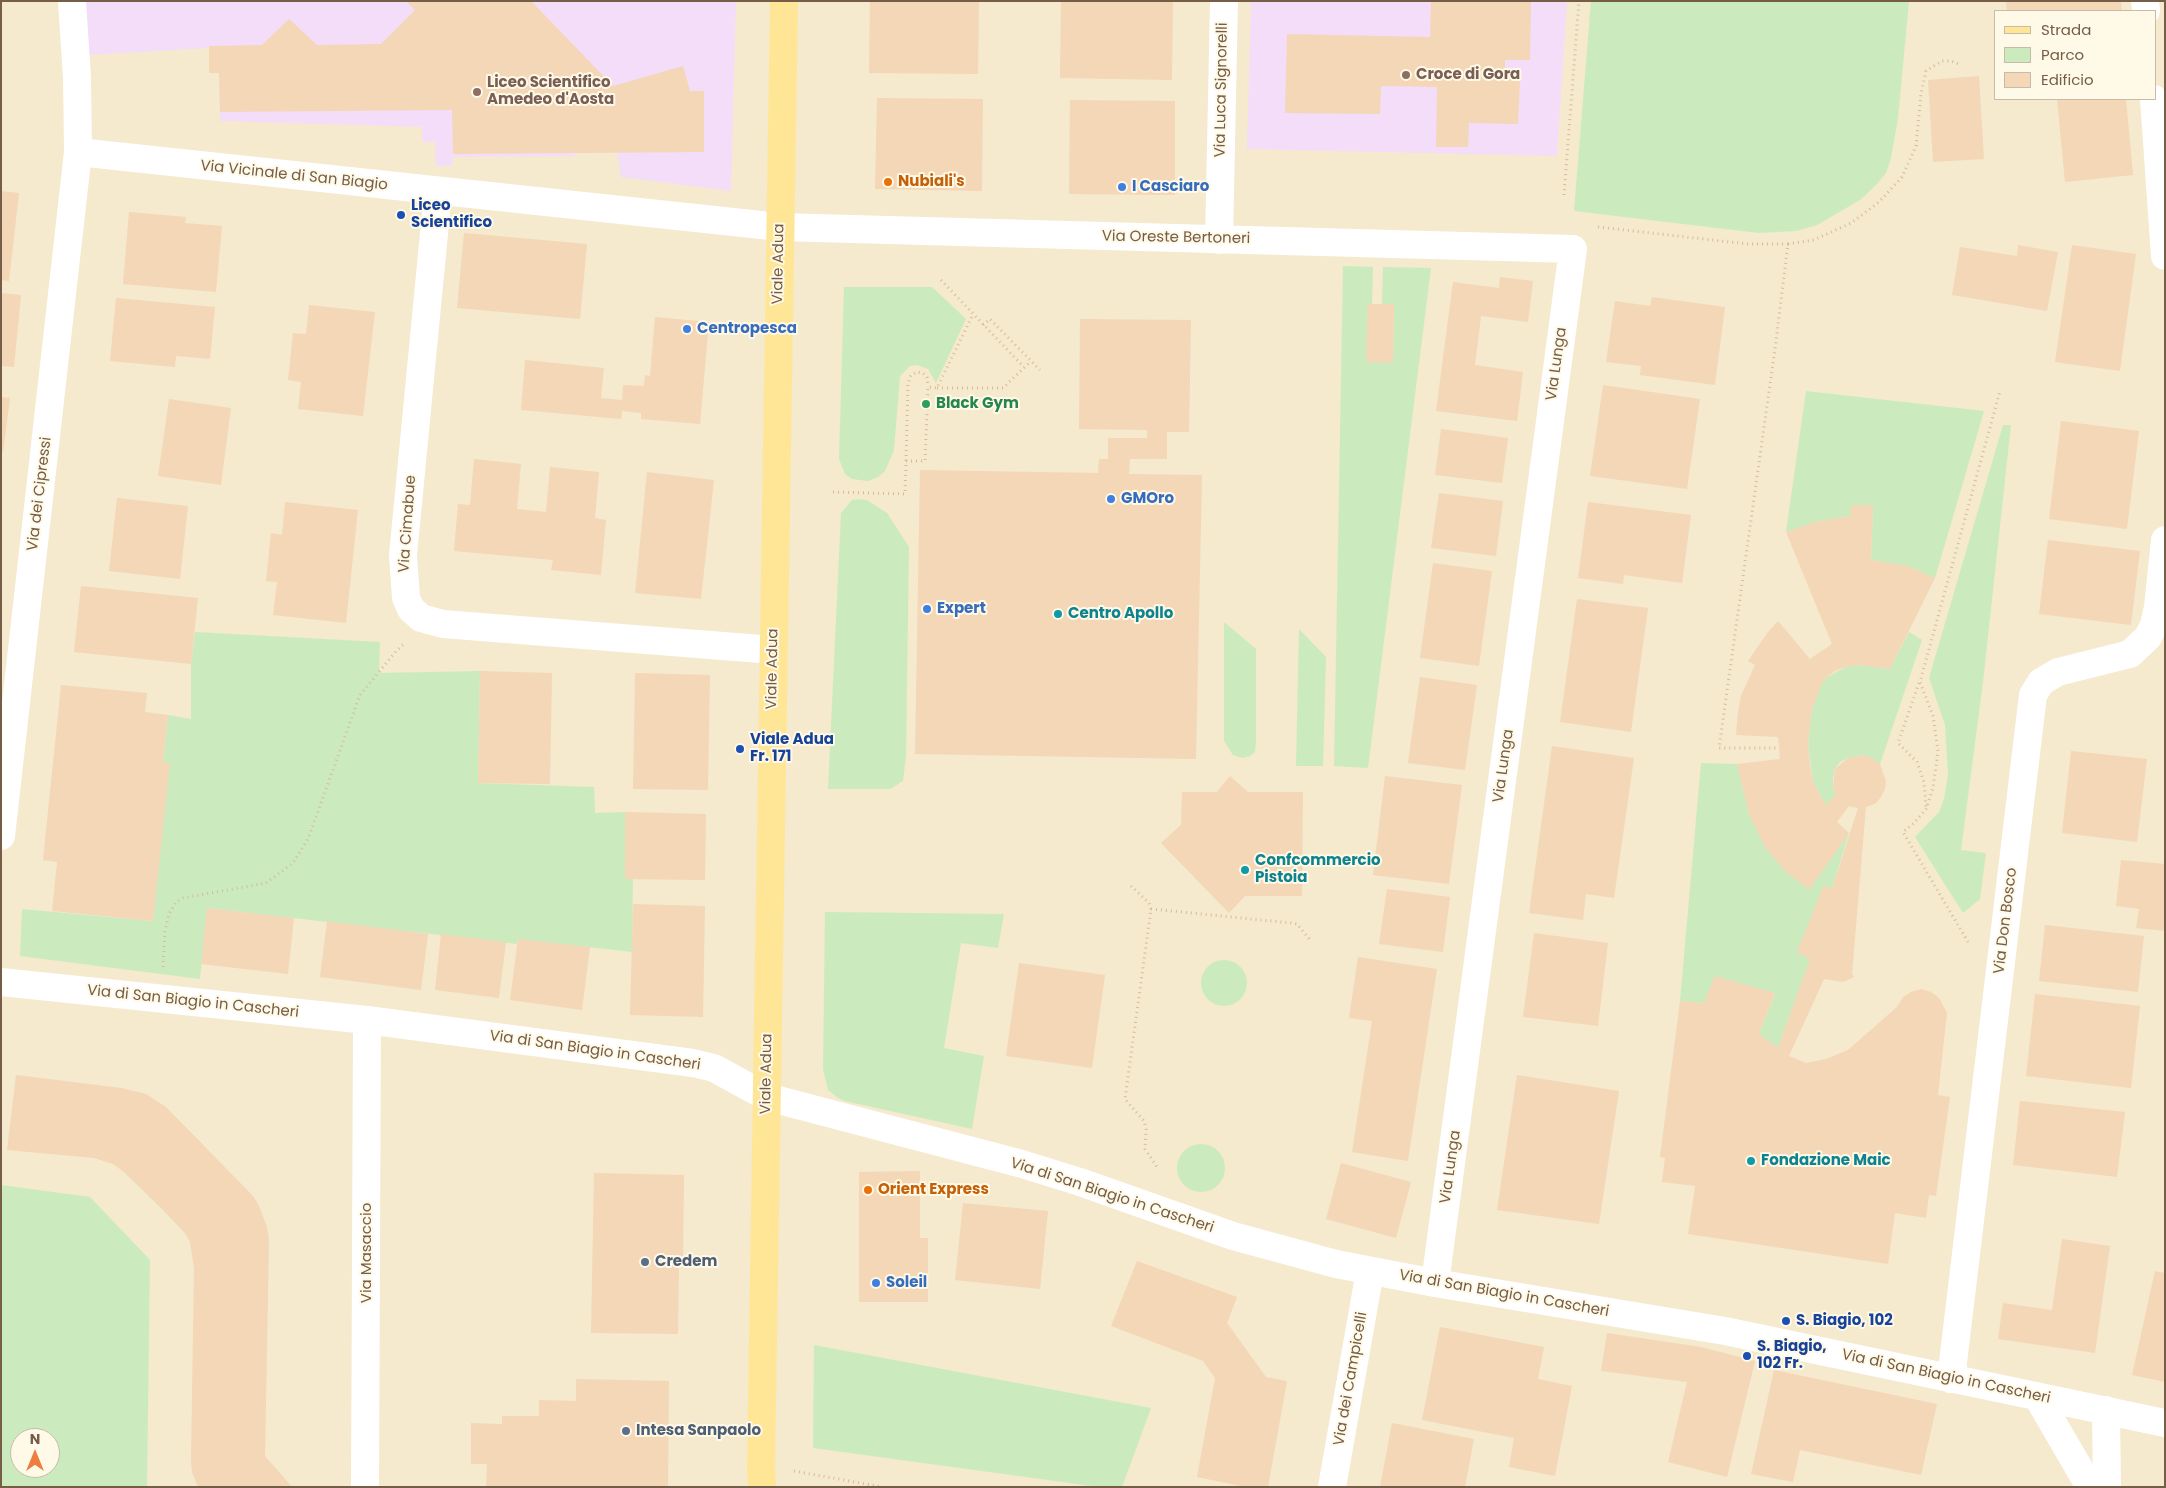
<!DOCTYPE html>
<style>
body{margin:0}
#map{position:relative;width:2166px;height:1488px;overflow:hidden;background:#fdf6e0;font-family:Poppins,sans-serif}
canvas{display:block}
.frame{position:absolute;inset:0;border:2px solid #755d47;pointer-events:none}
.legend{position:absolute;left:1994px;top:10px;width:162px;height:90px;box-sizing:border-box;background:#fff9e7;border:1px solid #c8bba7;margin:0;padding:6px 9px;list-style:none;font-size:15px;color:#755d47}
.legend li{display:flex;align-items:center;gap:10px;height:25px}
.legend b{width:25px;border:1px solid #c8bba7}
.north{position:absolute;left:10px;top:1428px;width:50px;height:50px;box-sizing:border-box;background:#fff9e7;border:1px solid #c8bba7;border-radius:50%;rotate:0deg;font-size:14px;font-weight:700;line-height:20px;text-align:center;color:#755d47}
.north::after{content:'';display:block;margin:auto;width:18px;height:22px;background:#ed7e40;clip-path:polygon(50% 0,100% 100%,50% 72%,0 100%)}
</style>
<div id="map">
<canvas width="2166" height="1488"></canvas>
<div class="frame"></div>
<ul class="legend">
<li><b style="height:6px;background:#ffe696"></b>Strada</li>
<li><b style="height:14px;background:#cbebbf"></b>Parco</li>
<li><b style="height:14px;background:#f3d7b7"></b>Edificio</li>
</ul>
<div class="north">N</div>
</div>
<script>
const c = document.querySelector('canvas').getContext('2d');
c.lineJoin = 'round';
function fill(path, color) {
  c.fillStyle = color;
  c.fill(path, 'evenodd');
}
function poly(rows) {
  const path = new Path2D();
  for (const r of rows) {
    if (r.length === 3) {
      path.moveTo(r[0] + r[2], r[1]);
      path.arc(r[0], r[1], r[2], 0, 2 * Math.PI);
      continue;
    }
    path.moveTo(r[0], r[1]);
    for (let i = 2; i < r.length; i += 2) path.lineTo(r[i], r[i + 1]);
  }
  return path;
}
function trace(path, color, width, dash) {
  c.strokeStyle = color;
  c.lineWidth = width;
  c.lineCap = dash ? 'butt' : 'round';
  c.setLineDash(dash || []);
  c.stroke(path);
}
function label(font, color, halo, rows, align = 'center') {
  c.font = font + ' Poppins,sans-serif';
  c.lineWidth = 4;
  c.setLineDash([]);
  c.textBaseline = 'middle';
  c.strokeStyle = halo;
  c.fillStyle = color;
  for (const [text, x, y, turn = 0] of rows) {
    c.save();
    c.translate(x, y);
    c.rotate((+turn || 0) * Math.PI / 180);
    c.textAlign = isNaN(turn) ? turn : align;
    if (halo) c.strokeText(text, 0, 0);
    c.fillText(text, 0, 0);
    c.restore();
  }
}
fill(poly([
 [1,1,2165,1,2165,1487,1,1487],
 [1995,11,2155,11,2155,99,1995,99],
 [20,1438,50,1438,50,1468,20,1468]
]), '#f5e9ce');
fill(poly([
 [84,1,736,1,731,191,621,177,617,152,575,153,575,156,453,157,452,166,436,166,435,142,422,142,422,127,220,121,219,73,209,73,209,48,88,55],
 [1251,1,1567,1,1557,156,1247,149]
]), '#f3ddf9');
fill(poly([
 [1591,1,1909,1,1898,118,1891,158,1886,173,1876,185,1860,200,1817,225,1796,231,1759,233,1574,211],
 [1343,266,1373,267,1372,304,1368,304,1367,362,1393,362,1394,305,1382,304,1383,267,1431,268,1368,768,1334,766],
 [844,287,932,287,966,319,936,383,928,369,917,365,910,366,900,376,894,450,885,471,878,477,868,481,852,479,845,474,839,459],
 [1806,391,1984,411,1935,578,1907,566,1871,560,1873,505,1851,505,1851,516,1815,522,1786,532],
 [2003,425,2011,425,1983,682,1961,850,1986,853,1980,899,1963,913,1915,837,1939,812,1944,799,1948,775,1945,725,1929,678],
 [859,499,867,500,887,513,909,547,906,756,903,781,890,789,828,789,841,513,852,500],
 [1224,622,1256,649,1256,743,1255,752,1250,756,1243,758,1233,755,1224,741],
 [1299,629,1326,657,1323,766,1296,766],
 [195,632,380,642,379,673,480,671,478,783,594,787,595,813,625,812,625,879,633,879,632,952,518,939,517,944,207,908,200,979,20,956,22,909,153,921,169,763,163,762,168,715,191,719,191,664],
 [1909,632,1922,640,1880,764,1865,755,1848,758,1840,762,1835,769,1833,778,1833,787,1836,795,1825,805,1813,781,1808,746,1811,712,1821,685,1827,677,1846,667,1859,665,1890,669],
 [1701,763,1737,764,1749,814,1765,847,1784,870,1809,889,1849,833,1832,889,1824,885,1797,952,1810,959,1778,1048,1759,1034,1775,994,1715,976,1704,1003,1680,1001],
 [825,912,1004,914,998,948,961,943,944,1048,984,1056,972,1129,845,1101,838,1098,828,1090,823,1069],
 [1224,983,23],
 [1201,1168,24],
 [1,1185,90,1197,150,1260,147,1487,1,1487],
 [20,1438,50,1438,50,1468,20,1468],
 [814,1345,1151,1408,1122,1487,1099,1487,813,1448]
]), '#cbebbf');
fill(poly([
 [406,1,531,1,613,86,683,66,690,91,704,91,704,152,453,154,452,110,220,112,219,73,209,73,209,46,262,45,289,19,317,45,381,44,415,10],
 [870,1,979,1,978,74,869,73],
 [1061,1,1173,1,1172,80,1060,78],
 [1431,1,1531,1,1530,60,1505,60,1505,79,1520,79,1518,124,1469,123,1468,147,1436,147,1437,87,1381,86,1380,114,1285,113,1287,34,1430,37],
 [2006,1,2121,1,2122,11,2007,11],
 [1979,76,1984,159,1933,162,1928,80],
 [877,98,983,99,982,191,875,189],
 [2057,99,2126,99,2133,175,2065,182],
 [1070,100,1175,101,1175,195,1069,194],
 [1,191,19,193,9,281,1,280],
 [129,212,186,217,185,223,222,226,216,292,123,284],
 [464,233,587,244,580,319,457,308],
 [2018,245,2058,252,2047,311,1952,295,1960,247,2017,256],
 [2072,245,2136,254,2120,371,2055,362],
 [1500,277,1533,281,1528,322,1481,316,1475,365,1523,372,1517,421,1436,411,1453,282,1499,288],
 [1,293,21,295,14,367,1,366],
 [1652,297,1725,307,1715,385,1640,375,1641,366,1606,362,1615,301,1650,306],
 [116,298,215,307,210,359,176,356,175,367,110,361],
 [1368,304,1394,304,1393,363,1366,362],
 [309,305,375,312,363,416,298,409,301,382,288,380,293,333,306,334],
 [655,317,709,322,700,424,641,419,641,413,622,411,621,419,521,410,525,360,604,368,601,398,622,400,623,385,644,386,645,375,650,376],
 [1080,319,1191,320,1189,432,1167,432,1167,459,1130,459,1129,474,1202,475,1196,759,915,754,920,470,1098,473,1099,459,1108,459,1108,438,1147,438,1147,430,1079,429],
 [1603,385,1700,399,1687,489,1590,476],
 [1,397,10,398,3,452,1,452],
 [169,399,231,408,221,485,158,476],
 [2061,421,2139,431,2127,529,2049,519],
 [1441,429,1508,438,1502,483,1435,475],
 [474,459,521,464,517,509,546,512,550,467,599,472,595,518,606,520,601,575,551,570,553,560,454,551,458,504,470,505],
 [647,472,714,480,701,599,635,593],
 [1439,493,1503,501,1496,556,1431,548],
 [117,498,188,506,180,579,109,571],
 [285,502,358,510,346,623,273,615,277,582,266,581,271,533,282,535],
 [1588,502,1691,515,1682,583,1624,575,1623,584,1578,578],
 [1851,505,1873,505,1871,560,1907,566,1935,578,1890,669,1859,665,1846,667,1835,671,1827,677,1821,685,1811,712,1808,746,1810,765,1813,781,1825,805,1836,795,1833,787,1835,769,1848,758,1865,755,1873,759,1880,764,1886,781,1885,789,1881,797,1875,804,1866,807,1852,974,1854,977,1843,982,1824,979,1789,1056,1806,1063,1826,1059,1848,1050,1897,1007,1903,997,1911,992,1921,989,1931,992,1939,998,1947,1013,1938,1095,1950,1097,1936,1196,1929,1195,1926,1218,1895,1213,1888,1264,1688,1234,1695,1186,1662,1182,1665,1158,1660,1157,1680,1001,1704,1003,1715,976,1775,993,1759,1034,1778,1048,1810,959,1797,952,1824,885,1832,889,1858,808,1849,806,1837,822,1849,833,1809,890,1784,870,1765,847,1749,814,1737,764,1780,759,1778,737,1736,735,1738,711,1741,696,1755,665,1748,661,1768,632,1778,621,1810,659,1832,644,1786,532,1815,522,1851,516],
 [2048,540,2140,551,2131,625,2039,614],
 [1433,563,1492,571,1479,666,1420,658],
 [81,586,198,598,191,664,74,652],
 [1577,599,1648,608,1631,732,1560,722],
 [480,671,552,673,550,784,478,783],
 [635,673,710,675,708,790,633,789],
 [1420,677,1477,685,1465,770,1408,763],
 [61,685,147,693,145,712,168,715,163,762,170,763,153,921,52,911,57,862,43,860],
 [1552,746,1634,758,1614,898,1586,894,1583,920,1529,913],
 [2071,751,2147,759,2137,842,2062,833],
 [1230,776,1248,792,1303,792,1302,896,1245,896,1229,913,1161,843,1181,825,1182,792,1217,792],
 [1385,776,1462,785,1449,884,1373,875],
 [625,812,706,814,705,880,625,879],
 [2121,860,2165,864,2165,931,2136,928,2139,909,2116,906],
 [1387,889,1450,897,1443,952,1379,944],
 [633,904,705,906,703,1017,630,1015],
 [207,908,294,918,288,974,201,964],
 [327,921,428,934,421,990,320,977],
 [2045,925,2144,936,2138,992,2039,981],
 [1534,933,1608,943,1598,1026,1523,1017],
 [441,934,506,942,499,998,435,990],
 [518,939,590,947,582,1010,510,1000],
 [1358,957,1437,969,1408,1161,1352,1152,1372,1021,1349,1018],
 [1019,963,1105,975,1092,1068,1006,1056],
 [2035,994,2140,1006,2131,1088,2026,1076],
 [16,1075,122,1088,146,1094,166,1107,253,1196,259,1206,267,1227,269,1240,265,1456,292,1487,198,1487,192,1472,191,1460,194,1268,190,1242,185,1233,162,1209,124,1172,113,1164,94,1158,7,1150],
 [1517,1075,1619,1091,1599,1224,1497,1210],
 [2020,1101,2125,1112,2117,1177,2013,1165],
 [1341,1163,1411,1182,1396,1238,1326,1219],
 [920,1171,920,1238,928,1238,928,1302,859,1302,859,1172],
 [594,1173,684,1175,683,1263,679,1263,678,1334,591,1333],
 [963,1203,1048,1211,1040,1289,955,1280],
 [2062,1239,2110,1246,2095,1353,1998,1339,2003,1303,2052,1310],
 [1137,1261,1237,1297,1227,1323,1266,1377,1287,1381,1268,1487,1246,1487,1197,1477,1215,1378,1203,1361,1111,1326],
 [2155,1271,2165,1273,2165,1382,2132,1375],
 [1440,1327,1544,1347,1538,1379,1572,1386,1555,1476,1509,1467,1514,1438,1422,1420],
 [1607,1333,1701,1347,1755,1361,1727,1477,1668,1462,1687,1382,1601,1371],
 [1774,1370,1937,1404,1921,1475,1800,1450,1793,1482,1751,1474],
 [576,1379,669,1381,668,1487,486,1487,487,1464,471,1464,471,1423,502,1424,502,1416,539,1416,539,1400,576,1401],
 [1392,1423,1474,1439,1465,1487,1380,1487]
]), '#f3d7b7');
trace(poly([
 [1564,195,1579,1],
 [1598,227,1748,244,1788,244,1775,349,1719,748,1779,748],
 [1788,244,1814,240,1851,223,1879,202,1902,177,1916,146,1921,94,1926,71,1942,61,1951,61,1959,64],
 [941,280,1021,364],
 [983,325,990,319,1040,370],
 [937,388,1003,388,1031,361],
 [906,461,908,383,911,375,917,372,923,373,927,377,928,387],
 [833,492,905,494,906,461,925,461,928,387,937,388,973,314],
 [1919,683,1898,743,1917,762,1924,782,1926,807],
 [1131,886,1149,903,1151,909,1125,1099,1144,1121,1146,1129,1145,1149,1157,1167],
 [1151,909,1291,923,1297,924,1311,941],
 [1968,942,1903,832,1914,823,1926,809,1933,788,1938,751,1933,716,1920,682,2000,391],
 [163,967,165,931,169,914,176,902,183,898,266,883,293,863,308,839,360,695,397,650,403,645],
 [794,1471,882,1487]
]), '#d8bb9a', 3, [1, 4]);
trace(poly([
 [2145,1,2146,11],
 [2154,99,2165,256],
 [78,152,780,227,1573,249,1435,1283],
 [438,192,403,555,406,598,411,609,421,618,443,624,774,650],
 [1219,240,1224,1],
 [1,836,78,152,77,78,72,1],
 [1,982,367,1020,693,1063,714,1068,767,1097,1022,1164,1080,1182,1233,1236,1336,1264,1435,1283,1725,1331,2165,1423],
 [1951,1379,2033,695,2041,682,2058,672,2130,654,2148,637,2154,625,2158,607,2165,540],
 [2037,1396,2090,1487],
 [2106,1410,2107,1487],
 [365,1487,367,1020],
 [1332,1487,1370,1271]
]), '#fff', 28);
trace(poly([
 [762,1487,761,1466,784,1]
]), '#ffe696', 28);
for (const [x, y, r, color] of [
 [1406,75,5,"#8d6e63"],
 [477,92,5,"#8d6e63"],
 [888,182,5,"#e8710a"],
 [1122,187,5,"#3f7fe0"],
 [401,215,5,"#1a4fb4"],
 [687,329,5,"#3f7fe0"],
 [926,404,5,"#2e9e5b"],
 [1111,499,5,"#3f7fe0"],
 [927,609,5,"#3f7fe0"],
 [1058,614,5,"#0f9aa8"],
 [740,749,5,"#1a4fb4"],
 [1245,870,5,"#0f9aa8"],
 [1751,1161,5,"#0f9aa8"],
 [868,1190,5,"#e8710a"],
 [645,1262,5,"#5c6f8a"],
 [876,1283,5,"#3f7fe0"],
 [1786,1321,5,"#1a4fb4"],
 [1747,1356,5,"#1a4fb4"],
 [626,1431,5,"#5c6f8a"]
]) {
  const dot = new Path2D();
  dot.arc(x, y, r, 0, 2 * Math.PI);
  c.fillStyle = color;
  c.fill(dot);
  trace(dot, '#fff9e7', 2);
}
label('bold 15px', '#785e54', '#fff9e7', [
 ["Croce di Gora",1416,75],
 ["Liceo Scientifico",487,83],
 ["Amedeo d'Aosta",487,100]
], 'left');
label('15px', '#755d47', '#fff9e7', [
 ["Via Luca Signorelli",1222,90,-89],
 ["Via Vicinale di San Biagio",294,176,6],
 ["Via Oreste Bertoneri",1176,238,1],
 ["Viale Adua",779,264,-89],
 ["Via Lunga",1557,364,-82],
 ["Via dei Cipressi",40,494,-83],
 ["Via Cimabue",408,524,-86],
 ["Viale Adua",773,669,-89],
 ["Via Lunga",1504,766,-82],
 ["Via Don Bosco",2006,921,-83],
 ["Via di San Biagio in Cascheri",193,1002,6],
 ["Via di San Biagio in Cascheri",595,1051,8],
 ["Viale Adua",767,1074,-89],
 ["Via Lunga",1451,1167,-82],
 ["Via di San Biagio in Cascheri",1112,1196,18],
 ["Via Masaccio",367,1253,-90],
 ["Via di San Biagio in Cascheri",1504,1294,10],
 ["Via di San Biagio in Cascheri",1946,1377,12],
 ["Via dei Campicelli",1351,1379,-80]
]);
label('bold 15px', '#c56008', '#fff9e7', [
 ["Nubiali's",898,182],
 ["Orient Express",878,1190]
], 'left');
label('bold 15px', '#366cbe', '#fff9e7', [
 ["I Casciaro",1132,187],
 ["Centropesca",697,329],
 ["GMOro",1121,499],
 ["Expert",937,609],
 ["Soleil",886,1283]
], 'left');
label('bold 15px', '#164399', '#fff9e7', [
 ["Liceo",411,206],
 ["Scientifico",411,223],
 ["Viale Adua",750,740],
 ["Fr. 171",750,757],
 ["S. Biagio, 102",1796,1321],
 ["S. Biagio,",1757,1347],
 ["102 Fr.",1757,1364]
], 'left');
label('bold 15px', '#27864d', '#fff9e7', [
 ["Black Gym",936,404]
], 'left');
label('bold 15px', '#0d838f', '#fff9e7', [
 ["Centro Apollo",1068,614],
 ["Confcommercio",1255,861],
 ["Pistoia",1255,878],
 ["Fondazione Maic",1761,1161]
], 'left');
label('bold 15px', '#4e5e75', '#fff9e7', [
 ["Credem",655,1262],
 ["Intesa Sanpaolo",636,1431]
], 'left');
</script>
